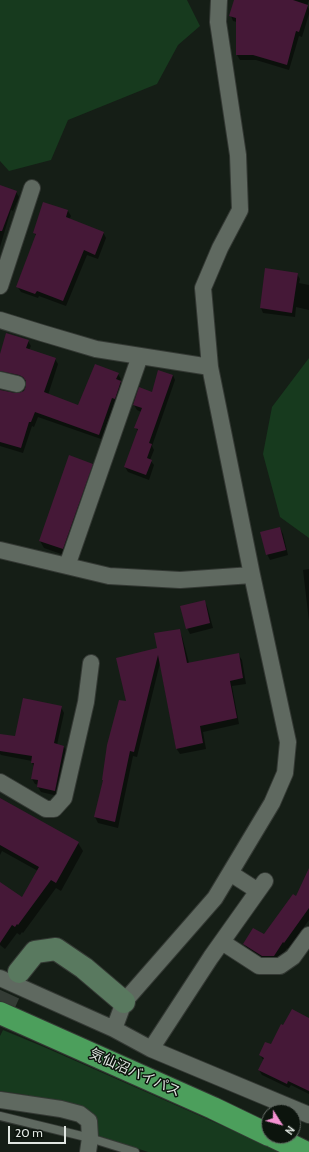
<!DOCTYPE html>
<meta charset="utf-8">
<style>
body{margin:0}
#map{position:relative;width:309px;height:1152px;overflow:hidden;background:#151e16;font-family:Cabin,sans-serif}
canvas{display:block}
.north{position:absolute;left:261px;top:1104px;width:40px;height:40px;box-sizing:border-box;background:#0c140d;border:1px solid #616862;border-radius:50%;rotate:126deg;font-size:11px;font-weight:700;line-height:16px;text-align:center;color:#e1e7e2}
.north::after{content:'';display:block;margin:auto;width:14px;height:18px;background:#f591d2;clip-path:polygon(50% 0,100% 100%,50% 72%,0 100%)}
.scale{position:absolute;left:8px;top:1126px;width:58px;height:18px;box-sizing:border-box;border:2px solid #e1e7e2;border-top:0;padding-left:5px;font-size:12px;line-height:14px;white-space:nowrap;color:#e1e7e2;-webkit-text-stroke:3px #0c140d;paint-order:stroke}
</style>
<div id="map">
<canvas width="309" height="1152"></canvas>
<div class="north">N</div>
<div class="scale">20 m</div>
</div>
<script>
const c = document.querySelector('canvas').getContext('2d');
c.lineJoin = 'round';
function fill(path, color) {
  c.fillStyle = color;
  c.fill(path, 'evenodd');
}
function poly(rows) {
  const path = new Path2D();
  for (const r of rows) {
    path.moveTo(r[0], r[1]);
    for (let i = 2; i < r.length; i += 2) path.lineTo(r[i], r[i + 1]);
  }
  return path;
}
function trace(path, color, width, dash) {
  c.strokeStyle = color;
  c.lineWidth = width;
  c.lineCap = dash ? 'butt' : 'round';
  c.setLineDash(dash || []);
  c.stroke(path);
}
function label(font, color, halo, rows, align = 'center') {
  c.font = font + ' Cabin,"Noto Sans JP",sans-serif';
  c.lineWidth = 3;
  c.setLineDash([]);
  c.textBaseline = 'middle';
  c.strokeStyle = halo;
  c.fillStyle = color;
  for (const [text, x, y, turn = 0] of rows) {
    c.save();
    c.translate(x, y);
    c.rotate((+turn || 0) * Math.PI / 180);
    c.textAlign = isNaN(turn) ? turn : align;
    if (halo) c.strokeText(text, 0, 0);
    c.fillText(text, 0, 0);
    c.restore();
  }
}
fill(poly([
 [0,0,187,0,200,26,178,45,157,84,68,120,51,160,9,171,0,161],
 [309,358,309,538,280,517,263,454,272,407],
 [3,1030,44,1047,282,1152,148,1152,96,1135,71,1105,21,1094,0,1091,0,1036]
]), '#173a1e');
fill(poly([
 [235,0,309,0,307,6,309,9,309,14,302,37,299,36,289,70,256,60,240,60,237,55,237,22,233,21,231,16],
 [0,186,16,192,19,197,13,211,11,210,0,247],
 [68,211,71,216,69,220,103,232,106,238,98,259,87,255,66,306,39,296,38,298,21,292,17,286,36,236,34,232],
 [297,274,300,279,299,283,309,285,309,310,296,307,295,317,263,313,261,308],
 [28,341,31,346,29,350,55,359,58,364,48,395,79,406,118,374,121,379,120,381,124,387,118,404,115,402,101,439,38,417,34,427,32,426,23,453,0,446,0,391,15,394,24,392,27,387,27,382,23,380,0,376,0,357],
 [173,375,175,380,152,446,154,450,150,460,154,465,149,480,128,472,125,467,138,432,136,428,141,412,137,410,134,405,152,393],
 [92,464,96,472,67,556,44,548,40,541],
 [280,528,283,534,288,555,270,560,267,554],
 [309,569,309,621,303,570],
 [204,601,207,606,213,628,190,634,187,628],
 [179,630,182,636,189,663,238,654,242,660,246,684,232,686,239,724,203,732,206,749,180,754,176,748,160,663,137,757,133,756,118,828,98,823,95,817,103,781,103,780,127,702,158,649],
 [61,707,64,713,57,745,64,747,67,752,58,796,41,792,38,787,39,785,35,784,32,779,34,767,32,763,32,761,1,755,0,754,0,738,15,737],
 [0,799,78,843,83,851,61,891,56,888,23,933,22,932,20,935,17,933,5,949,0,945,0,883,22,899,38,871,2,851,0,855],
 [309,871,309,920,288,949,287,948,278,963,266,963,248,951,244,944,264,936,297,898],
 [271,1046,309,1046,309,1094,291,1085,289,1088,262,1075,259,1070,264,1061,260,1055]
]), '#0007');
fill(poly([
 [234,0,293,0,308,5,299,32,296,31,287,65,253,55,236,55,236,18,229,16],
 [0,185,17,191,2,231,0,231],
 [43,202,68,210,66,217,104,232,95,255,84,250,63,301,37,291,35,294,16,287,36,234,33,233],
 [265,268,298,273,292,313,260,308],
 [6,333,29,340,26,348,56,358,44,392,78,405,95,364,119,373,116,379,121,381,115,399,112,398,99,435,35,412,31,422,29,422,21,448,0,442,0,390,15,393,19,393,24,391,26,386,26,381,23,377,19,375,0,371,0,354],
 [158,370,173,375,149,443,152,444,147,458,152,460,146,475,124,467,138,429,134,428,142,408,133,405,139,387,152,392],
 [69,455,93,464,63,549,39,541],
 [280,527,286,550,266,555,260,532],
 [205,600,210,623,186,629,180,606],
 [180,629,187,663,239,653,243,678,230,681,237,718,200,726,203,743,176,749,158,655,134,752,130,751,115,822,94,817,103,780,102,780,107,745,119,700,126,701,116,658,157,648,154,633],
 [23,698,62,706,54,743,64,746,55,791,37,787,38,780,31,779,34,763,31,763,32,756,0,751,0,734,15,736],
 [0,798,79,842,56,883,51,880,18,925,17,924,15,927,12,925,0,943,0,882,22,897,39,867,0,845],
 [309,868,309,908,284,943,283,942,274,956,262,956,243,944,253,928,264,934,293,894,296,896],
 [292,1009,309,1018,309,1091,288,1081,287,1084,258,1070,264,1058,259,1055,265,1042,271,1044,281,1024,283,1025]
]), '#451837');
trace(poly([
 [0,1014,19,972]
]), '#343c35', 22, [22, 11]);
const lane = poly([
 [0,1116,90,1138,135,1152]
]);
const street = poly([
 [0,286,32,188],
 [0,320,42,333,96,349,210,367],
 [0,380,17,384],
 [0,550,109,576,180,580,252,575],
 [67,566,140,356],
 [0,782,46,809,54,809,64,798,86,702,91,663],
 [230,873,258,891],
 [222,942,259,966,280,966,293,957,309,935],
 [0,978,114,1029,151,1049,309,1115],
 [114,1029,124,1002,215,898,272,803,285,773,288,742,252,575,210,367,203,288,220,248,240,210,238,155,218,22,219,0],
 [151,1049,211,957,265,881],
 [0,1100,61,1109,80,1114,89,1121,90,1138,88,1152]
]);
const secondary = poly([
 [19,972,35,952,56,949,84,968,124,1002]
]);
const highway = poly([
 [0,1013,213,1108,269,1135],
 [272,1136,305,1152]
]);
trace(lane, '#343934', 10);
trace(street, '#343934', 18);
trace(secondary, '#343934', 24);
trace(highway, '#343934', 24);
trace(lane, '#5f6960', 8);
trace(street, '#5f6960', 16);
trace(secondary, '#59795f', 22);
trace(highway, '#4c9f5c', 22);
label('14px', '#e1e7e2', '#0c140d', [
 ["気仙沼バイパス",135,1073,24]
]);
</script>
